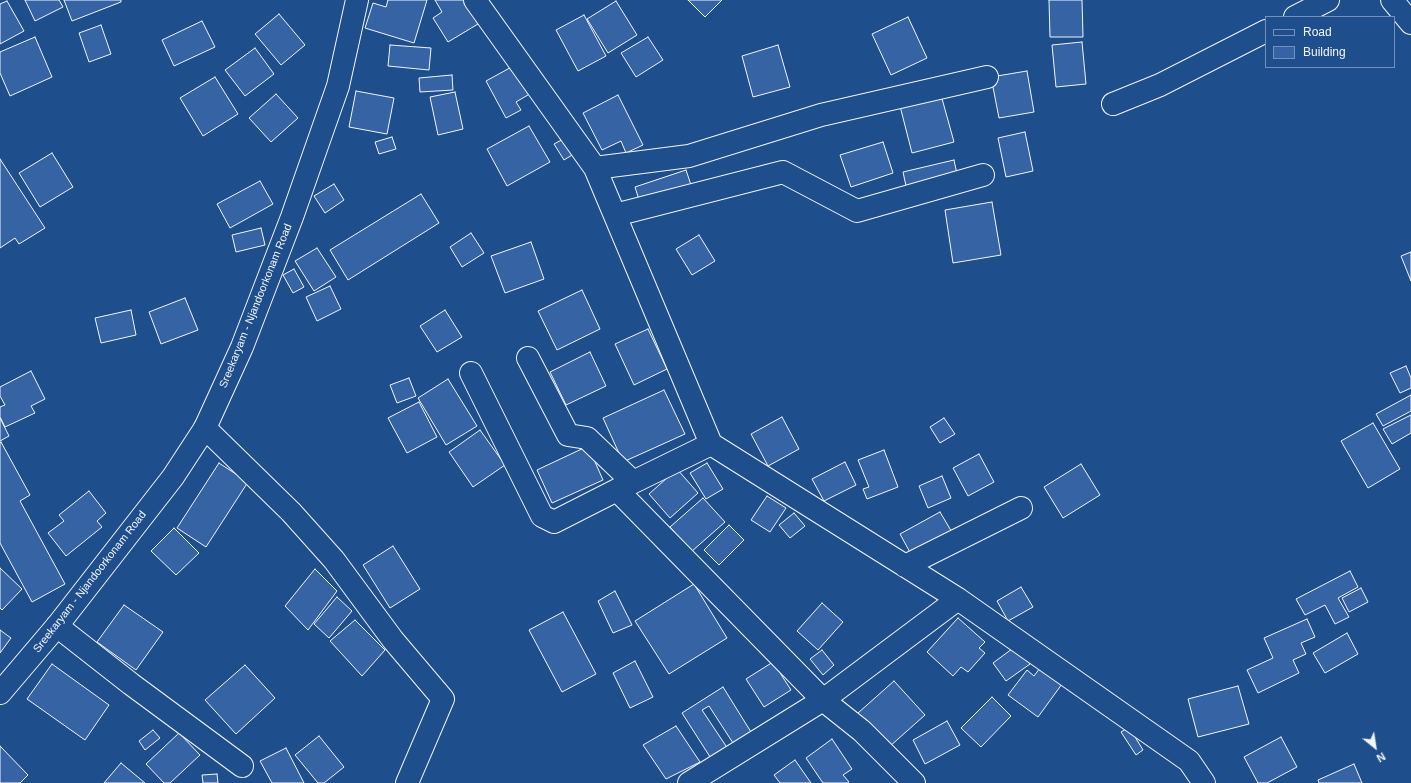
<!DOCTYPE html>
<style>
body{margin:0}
#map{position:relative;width:1411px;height:783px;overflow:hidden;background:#1f4e8c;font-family:Arial,sans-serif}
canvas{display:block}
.legend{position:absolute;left:1265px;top:16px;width:130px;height:52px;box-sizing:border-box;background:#1f4e8c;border:1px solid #7391ba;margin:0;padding:5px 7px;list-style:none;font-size:12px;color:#f2f6ff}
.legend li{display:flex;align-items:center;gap:8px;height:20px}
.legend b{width:20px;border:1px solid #7391ba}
.north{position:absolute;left:1355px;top:727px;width:40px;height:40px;-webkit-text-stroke:3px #1f4e8c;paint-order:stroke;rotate:150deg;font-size:11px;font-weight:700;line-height:16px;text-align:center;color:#f2f6ff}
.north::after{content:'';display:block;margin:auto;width:14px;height:18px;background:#f2f6ff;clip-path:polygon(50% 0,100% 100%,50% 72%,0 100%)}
</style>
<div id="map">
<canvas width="1411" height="783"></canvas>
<ul class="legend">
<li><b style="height:5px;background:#1f4e8c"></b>Road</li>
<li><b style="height:11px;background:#3563a3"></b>Building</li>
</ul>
<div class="north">N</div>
</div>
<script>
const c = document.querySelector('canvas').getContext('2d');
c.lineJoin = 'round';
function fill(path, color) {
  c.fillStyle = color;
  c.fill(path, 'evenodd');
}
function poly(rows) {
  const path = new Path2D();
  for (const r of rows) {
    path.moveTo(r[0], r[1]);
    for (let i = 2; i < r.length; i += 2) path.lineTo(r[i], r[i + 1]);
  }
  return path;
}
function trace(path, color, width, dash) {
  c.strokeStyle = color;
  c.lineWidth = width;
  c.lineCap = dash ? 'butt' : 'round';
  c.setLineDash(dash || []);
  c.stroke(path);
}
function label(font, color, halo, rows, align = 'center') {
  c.font = font + ' Arial,sans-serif';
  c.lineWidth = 3;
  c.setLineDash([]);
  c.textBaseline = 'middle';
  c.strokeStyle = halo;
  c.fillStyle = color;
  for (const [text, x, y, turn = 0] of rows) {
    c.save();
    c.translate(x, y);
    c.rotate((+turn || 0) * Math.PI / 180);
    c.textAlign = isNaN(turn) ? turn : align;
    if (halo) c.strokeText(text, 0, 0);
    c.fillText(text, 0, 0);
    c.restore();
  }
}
const building = poly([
 [25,0,59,0,63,7,35,21,25,0],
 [64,0,121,0,121,2,72,21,64,0],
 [388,0,427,0,414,43,365,28,373,3,386,7,388,0],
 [435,0,463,0,478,24,448,42,433,18,442,12,435,0],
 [688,0,722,0,705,17,688,0],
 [1049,0,1082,0,1083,37,1050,37,1049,0],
 [7,1,24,31,0,44,0,4,7,1],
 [616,1,637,35,608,53,587,19,616,1],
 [279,14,305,45,281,65,255,34,279,14],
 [584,15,606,56,578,71,556,30,584,15],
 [908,17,927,58,891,75,872,34,908,17],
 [202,21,215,47,174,66,162,40,202,21],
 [101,25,111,54,89,62,79,33,101,25],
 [35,37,52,77,10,96,0,73,0,52,35,37],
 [648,37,663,60,636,77,621,53,648,37],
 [1082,42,1086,84,1056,87,1052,45,1082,42],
 [390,45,431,48,429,70,388,66,390,45],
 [778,45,790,87,753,97,742,56,778,45],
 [255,48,274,74,245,96,225,70,255,48],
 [517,64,533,92,516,102,521,110,506,118,486,81,517,64],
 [1027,71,1034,112,999,118,991,77,1027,71],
 [452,75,453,90,420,92,419,78,452,75],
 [215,77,238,114,203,136,180,98,215,77],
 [356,91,394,98,387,134,349,127,356,91],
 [455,92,463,129,438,135,430,97,455,92],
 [276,94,298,118,271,142,249,118,276,94],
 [618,95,643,145,626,153,621,141,602,150,583,113,618,95],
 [941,95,954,142,912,153,900,106,941,95],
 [529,126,550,162,507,186,487,149,529,126],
 [1025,132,1033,171,1006,177,998,138,1025,132],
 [392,137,396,149,379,154,375,142,392,137],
 [567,137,577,152,564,160,554,144,567,137],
 [883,142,893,173,851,187,840,155,883,142],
 [52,153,73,187,40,207,19,173,52,153],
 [0,159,45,228,19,244,15,238,0,248,0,159],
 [954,160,957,174,906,186,903,172,954,160],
 [686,170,691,185,640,203,635,187,686,170],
 [260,181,273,204,230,228,217,204,260,181],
 [334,184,344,200,325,213,314,196,334,184],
 [421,194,439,223,348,280,330,250,421,194],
 [992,202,1001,255,953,263,945,210,992,202],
 [261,228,265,245,236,252,232,235,261,228],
 [471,233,484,253,462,267,450,247,471,233],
 [699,235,715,261,692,275,676,249,699,235],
 [531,242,544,279,505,293,491,256,531,242],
 [317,248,336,277,314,291,295,261,317,248],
 [1411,252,1411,281,1401,256,1411,252],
 [294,269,304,287,293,293,283,275,294,269],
 [330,286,341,309,317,321,306,297,330,286],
 [582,290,600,329,557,350,538,311,582,290],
 [185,298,198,330,161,344,149,312,185,298],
 [131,310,136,335,101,343,95,318,131,310],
 [445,310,462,337,437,352,420,326,445,310],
 [648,329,667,369,634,385,615,344,648,329],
 [590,352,606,386,566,405,550,372,590,352],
 [1406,366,1411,378,1411,388,1400,393,1390,373,1406,366],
 [31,371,45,399,31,406,35,413,5,427,0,417,0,407,5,405,0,396,0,387,31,371],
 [409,378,416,396,397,403,390,385,409,378],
 [448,379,477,426,446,445,418,398,448,379],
 [664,390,685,434,623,462,603,418,664,390],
 [1411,395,1411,411,1383,426,1376,414,1411,395],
 [419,402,437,437,407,453,388,418,419,402],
 [1411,415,1411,433,1392,444,1383,429,1411,415],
 [782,417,799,449,768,466,751,434,782,417],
 [0,418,9,436,0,441,0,418],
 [944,418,955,434,940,443,930,427,944,418],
 [1373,423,1400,469,1368,488,1341,441,1373,423],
 [480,430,505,465,473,487,449,452,480,430],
 [1,442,30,495,20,501,65,584,32,602,0,543,0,443,1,442],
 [588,446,603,480,552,503,537,470,588,446],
 [884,450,898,487,867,499,863,489,869,487,858,460,884,450],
 [979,454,994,482,968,496,953,468,979,454],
 [845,462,856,485,824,501,812,479,845,462],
 [219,463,248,482,206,547,177,528,219,463],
 [707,463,723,489,706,499,690,473,707,463],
 [1081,464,1100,495,1063,518,1044,487,1081,464],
 [677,469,698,493,670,518,649,494,677,469],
 [942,476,951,498,928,508,919,486,942,476],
 [89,491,106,513,97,521,102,527,66,556,48,533,64,521,59,515,89,491],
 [767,496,786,508,770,532,751,520,767,496],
 [703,498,725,522,691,552,670,527,703,498],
 [940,512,953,534,912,556,900,534,940,512],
 [794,513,805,526,790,538,779,525,794,513],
 [729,525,744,540,719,565,704,550,729,525],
 [174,528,199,553,176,575,151,551,174,528],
 [393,546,420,589,390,608,363,565,393,546],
 [0,568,22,589,2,610,0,608,0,568],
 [315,569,337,591,308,630,285,606,315,569],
 [1350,571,1358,587,1338,598,1349,617,1335,624,1325,605,1305,615,1296,599,1350,571],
 [694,584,727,638,669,674,635,621,694,584],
 [1021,587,1033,607,1008,621,997,601,1021,587],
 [1361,588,1368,602,1349,612,1342,598,1361,588],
 [615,591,632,625,613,633,598,601,615,591],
 [337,597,352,611,329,638,314,624,337,597],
 [822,603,843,622,818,650,797,631,822,603],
 [124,605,163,632,136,670,97,642,124,605],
 [563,612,596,674,562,692,529,630,563,612],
 [958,618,985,642,979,648,985,653,968,672,961,667,953,676,927,652,958,618],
 [1307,619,1315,637,1301,643,1306,654,1293,660,1299,673,1258,693,1247,670,1273,658,1264,638,1307,619],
 [355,620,385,650,362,676,330,641,355,620],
 [0,630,11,638,0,653,0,630],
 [1347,633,1358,654,1325,673,1313,653,1347,633],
 [1016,646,1030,664,1006,681,993,663,1016,646],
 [822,650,834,665,823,675,810,659,822,650],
 [635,661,653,697,630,708,613,673,635,661],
 [773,662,791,690,764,707,746,679,773,662],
 [52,664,109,705,85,740,27,699,52,664],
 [245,665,275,698,236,734,205,700,245,665],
 [1040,668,1062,684,1038,717,1008,695,1027,670,1034,676,1040,668],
 [894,681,925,715,889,747,858,713,894,681],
 [1238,686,1249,724,1198,737,1188,699,1238,686],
 [723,687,751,732,733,743,709,706,702,710,728,749,712,760,682,713,723,687],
 [992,697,1011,716,981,747,961,728,992,697],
 [947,721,960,745,925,764,913,740,947,721],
 [676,726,700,762,666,779,643,745,676,726],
 [1129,727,1143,750,1136,755,1121,732,1129,727],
 [153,730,160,738,145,750,139,741,153,730],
 [179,733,200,755,170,783,164,783,146,764,179,733],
 [319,736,344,767,324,783,318,783,295,755,319,736],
 [1281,737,1297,767,1267,783,1258,783,1244,757,1281,737],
 [832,739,852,769,843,775,849,782,847,783,823,783,806,758,832,739],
 [0,746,28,775,20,783,0,783,0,746],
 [286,748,304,783,272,783,260,761,286,748],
 [795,760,811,783,780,783,774,775,795,760],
 [121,763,145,783,104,783,121,763],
 [1354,764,1362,783,1319,783,1318,780,1354,764],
 [217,774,218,783,203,783,202,775,217,774]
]);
fill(building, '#3563a3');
trace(building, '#f2f6ff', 1);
const minor = poly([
 [475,0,595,168,711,444,617,490,823,700,689,783],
 [1295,17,1328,0],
 [1113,104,1160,85,1266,31],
 [595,168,689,156,821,115,987,77],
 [615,215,783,172,857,211,983,175],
 [528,358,568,435,587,438,633,482],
 [471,373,542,516,554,522,617,490],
 [205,428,291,512,334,560,393,640,443,699,407,783],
 [711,444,958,599,1189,761,1204,783],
 [905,566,1021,508],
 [57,626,131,684,242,766],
 [914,783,862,731,823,700,958,599]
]);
const major = poly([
 [1392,0,1411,23],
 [0,693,57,626,173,477,205,428,242,347,292,217,338,86,357,0]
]);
trace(minor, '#f2f6ff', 24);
trace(major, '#f2f6ff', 24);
trace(minor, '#1f4e8c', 22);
trace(major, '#1f4e8c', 22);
label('11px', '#f2f6ff', '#1f4e8c', [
 ["Sreekaryam - Njandoorkonam Road",256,306,-68],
 ["Sreekaryam - Njandoorkonam Road",90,582,-52]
]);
</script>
